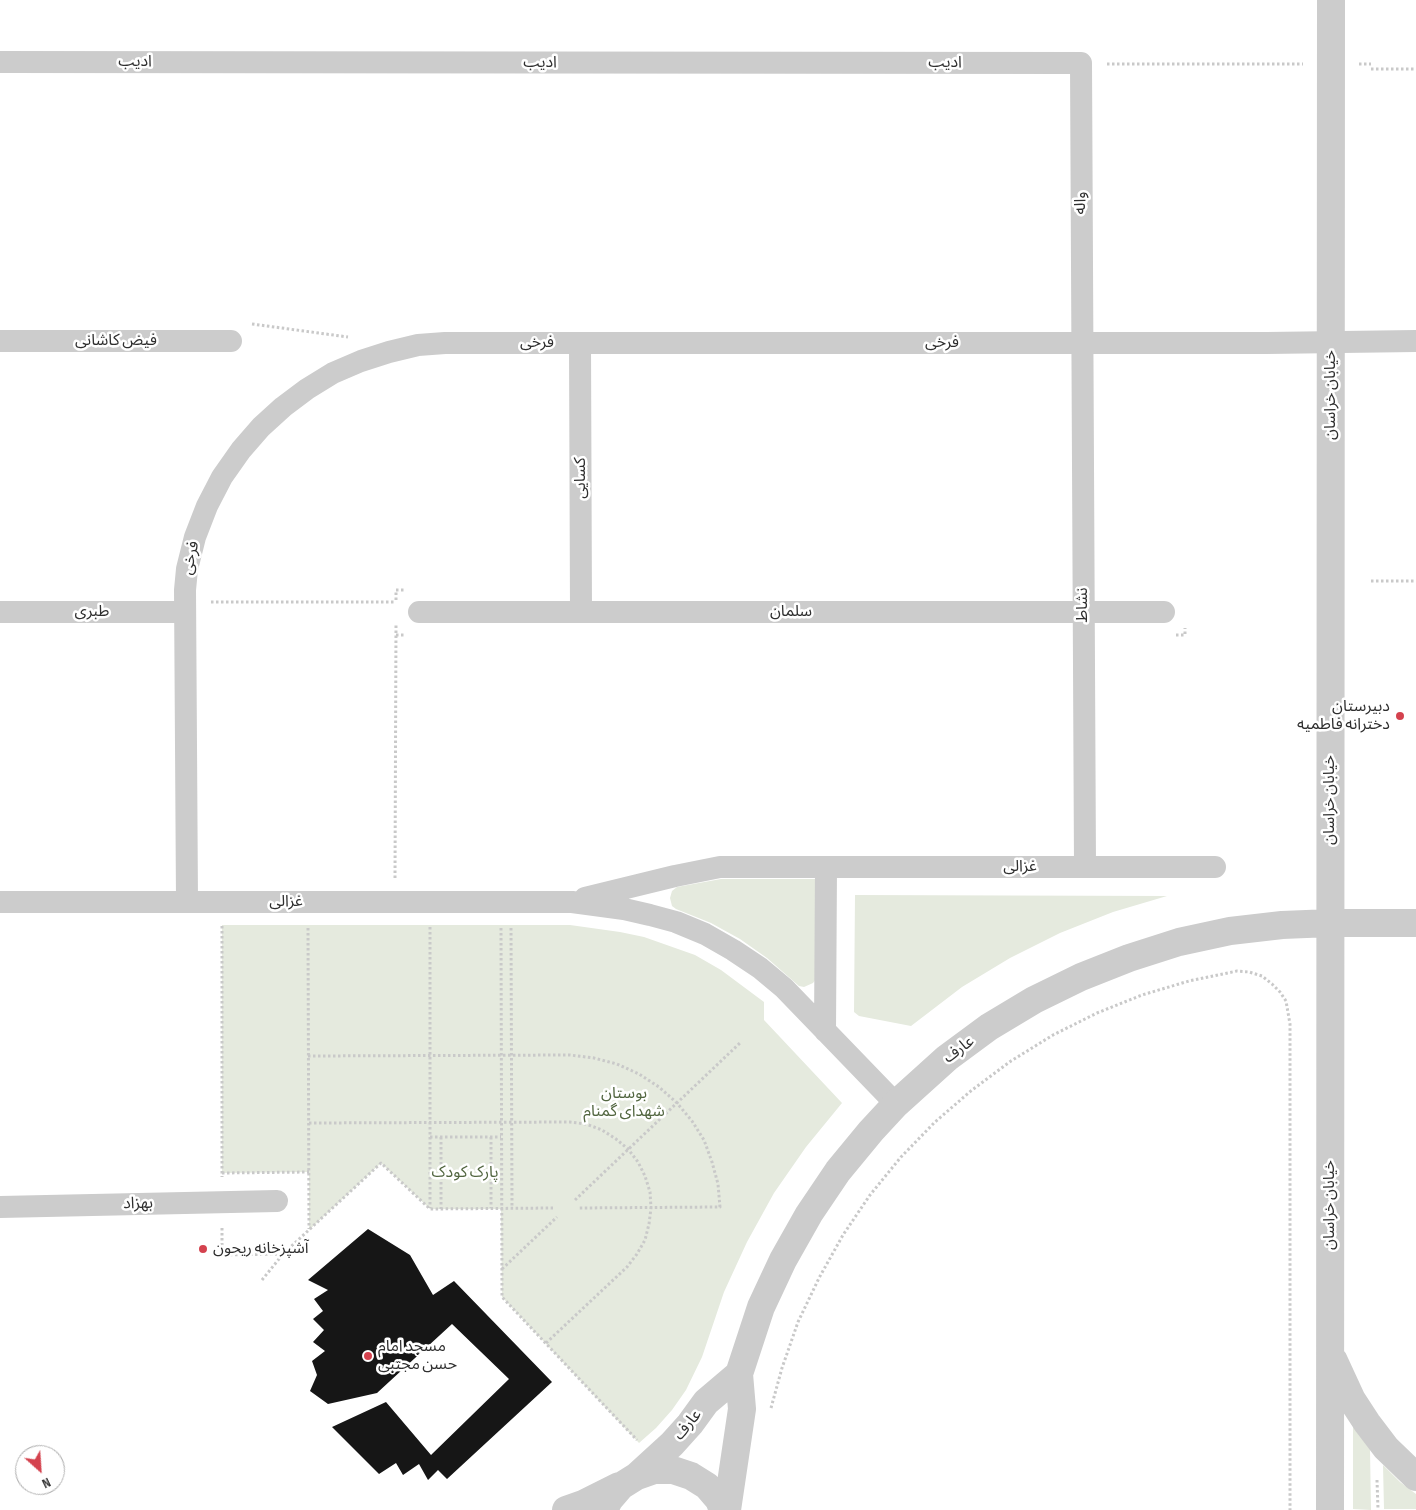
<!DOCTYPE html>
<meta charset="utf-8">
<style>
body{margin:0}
#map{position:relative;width:1416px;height:1510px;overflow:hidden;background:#fff;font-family:"Sofia Sans Condensed",sans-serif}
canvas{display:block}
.north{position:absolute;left:15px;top:1445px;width:50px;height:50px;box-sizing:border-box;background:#fff;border:1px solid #acacac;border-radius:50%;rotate:154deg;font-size:14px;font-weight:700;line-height:20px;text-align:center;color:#2f2f2f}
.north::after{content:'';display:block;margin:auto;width:18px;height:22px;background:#d4424e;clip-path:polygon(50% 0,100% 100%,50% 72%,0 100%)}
</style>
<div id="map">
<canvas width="1416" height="1510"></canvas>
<div class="north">N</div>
</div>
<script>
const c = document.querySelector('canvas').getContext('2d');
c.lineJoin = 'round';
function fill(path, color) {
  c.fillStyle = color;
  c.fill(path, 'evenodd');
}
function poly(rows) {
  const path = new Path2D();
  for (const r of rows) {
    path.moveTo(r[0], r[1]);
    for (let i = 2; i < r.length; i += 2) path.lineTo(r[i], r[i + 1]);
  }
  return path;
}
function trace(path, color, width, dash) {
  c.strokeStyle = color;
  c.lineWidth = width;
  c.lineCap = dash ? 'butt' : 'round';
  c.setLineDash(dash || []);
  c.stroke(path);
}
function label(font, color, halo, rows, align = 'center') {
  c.font = font + ' "Sofia Sans Condensed","Noto Sans Arabic",sans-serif';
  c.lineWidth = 5;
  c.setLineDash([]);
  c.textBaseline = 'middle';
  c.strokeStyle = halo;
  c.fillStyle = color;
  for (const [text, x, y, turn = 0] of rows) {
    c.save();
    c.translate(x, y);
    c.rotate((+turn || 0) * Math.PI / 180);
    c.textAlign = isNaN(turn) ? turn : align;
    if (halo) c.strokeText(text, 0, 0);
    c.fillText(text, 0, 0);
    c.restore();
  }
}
fill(poly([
 [721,879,817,879,816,979,813,983,804,987,799,986,767,958,740,939,711,923,676,909,672,906,670,898,672,891,677,887],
 [855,895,1167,896,1113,912,1060,933,1010,958,962,987,911,1026,859,1016,854,1012],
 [222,925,570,925,620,932,644,937,695,955,721,970,764,1002,764,1020,842,1103,806,1147,774,1193,747,1242,724,1292,702,1357,686,1390,672,1410,656,1428,639,1443,502,1297,501,1209,430,1209,381,1163,309,1230,309,1172,222,1173],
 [1353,1424,1370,1449,1371,1510,1353,1509],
 [1383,1465,1400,1482,1416,1494,1416,1509,1384,1509]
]), '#e5eade');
fill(poly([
 [368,1229,410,1255,433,1295,454,1281,552,1382,447,1479,438,1470,428,1480,419,1464,403,1475,396,1463,379,1474,332,1427,386,1402,431,1455,509,1379,452,1324,377,1393,328,1404,310,1391,317,1375,312,1361,325,1351,313,1342,324,1330,313,1319,323,1311,314,1299,328,1290,308,1280]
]), '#161616');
trace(poly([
 [1107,64,1303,64],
 [1359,64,1371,64],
 [1371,69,1416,69],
 [252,324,348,337],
 [1371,581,1416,581],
 [396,600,396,590,404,590],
 [211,602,396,602],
 [396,635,405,635],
 [1176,635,1185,635,1185,628],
 [395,878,396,624],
 [222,926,222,1177],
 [430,927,430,1208],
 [308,928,309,1229],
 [501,928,502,1297,637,1440],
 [511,928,512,1208],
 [308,1056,570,1055,594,1058,617,1064,639,1074,659,1087,677,1103,692,1121,704,1140,712,1162,718,1184,720,1207,578,1208],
 [309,1123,570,1122,586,1124,602,1130,616,1139,628,1149,638,1162,645,1176,650,1192,651,1208,649,1224,645,1240,637,1254,627,1267,545,1344],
 [430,1137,501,1137],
 [441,1137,441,1209],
 [491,1137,491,1208],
 [222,1173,309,1172],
 [575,1200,741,1042],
 [222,1228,222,1255,283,1254],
 [502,1269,557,1217],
 [262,1280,283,1254,381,1163,430,1209,553,1208],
 [771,1408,782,1368,798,1322,819,1278,843,1235,870,1195,901,1157,935,1122,972,1090,1011,1061,1053,1035,1097,1013,1142,995,1189,981,1237,971,1249,972,1262,976,1272,984,1280,992,1286,1001,1290,1024,1290,1510],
 [1377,1480,1378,1509]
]), '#c9c9c9', 3, [2.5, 2.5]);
trace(poly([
 [0,62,1081,63,1085,867],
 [0,341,231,341],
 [580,343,581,612],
 [0,612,184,612],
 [419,612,1164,612],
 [585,898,675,876,720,867,1215,867],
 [0,902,572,902,624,909,650,915,676,922,705,934,733,950,760,968,784,988,896,1104],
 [187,902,185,590,187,569,195,537,207,506,222,477,241,450,261,427,283,407,307,389,333,373,361,361,389,352,418,345,445,343,1267,343,1416,341],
 [825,1031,826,867],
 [0,1207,277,1201]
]), '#ccc', 22);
trace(poly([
 [1334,1361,1352,1400,1367,1423,1386,1448,1416,1477],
 [637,1476,672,1444,690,1424,706,1402,739,1374],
 [566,1510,583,1504,619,1486],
 [604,1510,609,1500,621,1486,637,1476,654,1470,673,1470,691,1476,707,1486,719,1500,723,1510],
 [727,1510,742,1409,739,1374,761,1307,783,1260,809,1214,838,1171,871,1131,896,1104,947,1058,989,1027,1034,1000,1081,977,1129,958,1179,942,1230,931,1282,925,1331,923,1416,923],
 [1330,1510,1331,0]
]), '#ccc', 28);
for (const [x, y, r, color] of [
 [1400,716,5,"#d4424e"],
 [203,1249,5,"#d4424e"],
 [368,1356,5,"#d4424e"]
]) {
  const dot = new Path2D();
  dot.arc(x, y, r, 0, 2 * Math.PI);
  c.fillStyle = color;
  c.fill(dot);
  trace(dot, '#fff', 2);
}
label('16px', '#2f2f2f', '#fff', [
 ["ادیب",135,62],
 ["ادیب",540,63],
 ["ادیب",945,63],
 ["واله",1081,203,-90],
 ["فیض کاشانی",116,341],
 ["فرخی",537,343],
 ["فرخی",942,343],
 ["خیابان خراسان",1331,395,-90],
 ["کسایی",581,478,-90],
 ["فرخی",191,558,-78],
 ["نشاط",1083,605,-90],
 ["طبری",92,612],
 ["سلمان",791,612],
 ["خیابان خراسان",1330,800,-90],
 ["غزالی",1020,867],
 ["غزالی",286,902],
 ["عارف",959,1050,-37],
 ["بهزاد",138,1204,-1],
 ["خیابان خراسان",1330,1205,-90],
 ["عارف",688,1425,-51]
]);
label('16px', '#2f2f2f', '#fff', [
 ["دبیرستان",1390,707,"right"],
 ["دخترانه فاطمیه",1390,725,"right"],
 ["آشپزخانه ریحون",213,1249],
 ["مسجد امام",378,1347],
 ["حسن مجتبی",378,1365]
], 'left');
label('16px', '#526640', '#fff', [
 ["بوستان",624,1094],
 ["شهدای گمنام",624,1112],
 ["پارک کودک",465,1173]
]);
</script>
